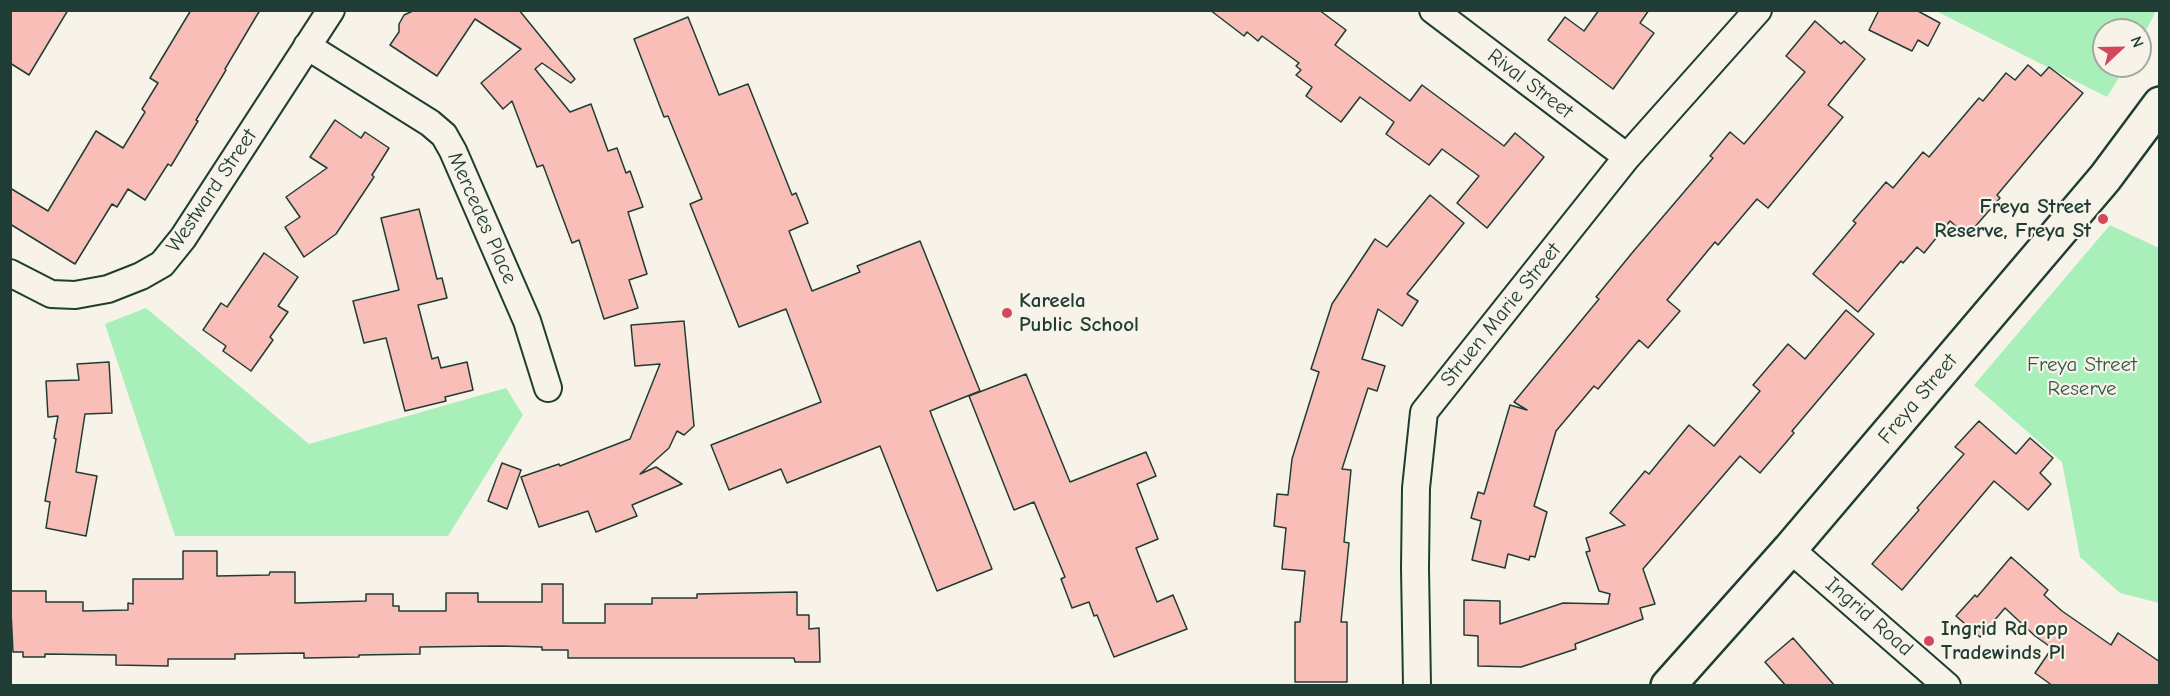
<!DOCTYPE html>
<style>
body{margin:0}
#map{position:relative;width:2170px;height:696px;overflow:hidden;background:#f7f3e8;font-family:"Comic Neue",sans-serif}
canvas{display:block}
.frame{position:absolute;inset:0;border:12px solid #1f3d34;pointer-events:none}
.north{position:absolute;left:2092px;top:18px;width:60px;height:60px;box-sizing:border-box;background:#f7f3e8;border:2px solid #a1aaa0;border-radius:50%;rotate:68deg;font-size:16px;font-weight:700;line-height:24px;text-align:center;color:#1f3d34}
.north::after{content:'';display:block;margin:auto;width:21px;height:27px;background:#d1495b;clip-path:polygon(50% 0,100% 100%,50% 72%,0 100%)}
</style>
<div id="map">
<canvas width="2170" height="696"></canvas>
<div class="frame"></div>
<div class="north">N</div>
</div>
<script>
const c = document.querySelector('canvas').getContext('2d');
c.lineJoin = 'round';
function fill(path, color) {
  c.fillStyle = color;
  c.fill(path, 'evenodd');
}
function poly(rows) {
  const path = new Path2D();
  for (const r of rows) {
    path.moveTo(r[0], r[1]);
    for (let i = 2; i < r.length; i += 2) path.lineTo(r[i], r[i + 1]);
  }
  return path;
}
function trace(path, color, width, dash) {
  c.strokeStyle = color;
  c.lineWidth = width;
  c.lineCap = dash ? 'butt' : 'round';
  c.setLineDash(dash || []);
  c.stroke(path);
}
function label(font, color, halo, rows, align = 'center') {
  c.font = font + ' "Comic Neue",sans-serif';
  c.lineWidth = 4.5;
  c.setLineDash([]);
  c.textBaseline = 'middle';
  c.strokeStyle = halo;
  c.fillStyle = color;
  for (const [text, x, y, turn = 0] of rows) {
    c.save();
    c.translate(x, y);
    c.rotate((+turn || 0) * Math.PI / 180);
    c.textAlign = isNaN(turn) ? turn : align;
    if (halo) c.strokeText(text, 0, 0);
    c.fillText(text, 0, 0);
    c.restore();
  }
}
fill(poly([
 [1936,11,2156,11,2140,42,2140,30,2104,30,2104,66,2126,66,2107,97],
 [2110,225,2159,248,2159,603,2120,593,2080,557,2062,462,1974,385],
 [146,308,309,444,506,388,523,415,448,536,175,536,105,324]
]), '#a9efba');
const building = poly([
 [10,10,68,10,29,75,10,63,10,10],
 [191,10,260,10,225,69,226,70,196,120,198,121,171,166,168,164,145,200,128,189,117,207,112,204,75,264,10,224,10,188,48,211,96,131,123,148,145,112,142,109,158,83,150,78,191,10],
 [415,10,519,10,575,79,571,83,542,63,535,69,570,112,591,104,608,151,617,148,626,173,630,171,643,207,628,212,647,274,629,280,638,308,604,319,579,240,572,243,543,165,537,167,512,101,503,109,481,83,521,49,475,19,437,76,390,45,399,32,399,24,404,15,415,10],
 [1210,10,1319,10,1346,30,1335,45,1410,101,1422,85,1504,146,1515,133,1544,157,1487,228,1457,203,1479,176,1442,149,1429,165,1386,134,1394,122,1360,97,1341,122,1306,96,1312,87,1296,75,1301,70,1296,66,1299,63,1262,36,1258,41,1247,32,1244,36,1210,10],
 [1599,10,1649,10,1640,23,1654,33,1613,89,1548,40,1565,17,1584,31,1599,10],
 [1879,10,1916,10,1940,23,1928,46,1918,40,1912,51,1869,30,1879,10],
 [688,17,719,95,748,84,792,195,796,193,808,223,789,231,812,291,860,272,857,266,920,241,980,391,930,411,992,569,937,591,880,446,787,483,781,469,729,490,711,445,821,402,786,309,739,327,690,204,702,199,668,116,664,117,634,39,688,17],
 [1815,21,1841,44,1844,41,1865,59,1828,105,1843,117,1768,208,1757,199,1718,245,1715,242,1667,300,1680,311,1648,348,1639,340,1598,389,1594,386,1556,431,1534,506,1547,512,1535,557,1530,556,1529,560,1508,554,1505,568,1472,560,1481,521,1471,518,1478,492,1484,494,1510,405,1527,410,1514,402,1599,299,1596,297,1632,253,1713,158,1710,156,1730,132,1744,144,1805,72,1786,56,1815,21],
 [2028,65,2041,76,2049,67,2083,93,1997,195,2000,198,1967,236,1950,221,1924,253,1917,247,1903,263,1901,261,1858,312,1813,274,1856,223,1853,221,1886,182,1893,188,1923,152,1929,157,1979,98,1983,101,2006,73,2015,80,2028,65],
 [335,120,361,138,365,132,389,148,372,175,374,177,336,234,304,257,285,227,300,217,286,197,327,168,310,157,335,120],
 [1430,195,1464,223,1407,294,1418,301,1402,326,1378,309,1362,359,1385,366,1377,391,1368,388,1342,469,1351,470,1344,542,1349,543,1341,622,1347,622,1347,682,1295,682,1295,622,1300,622,1305,571,1282,569,1286,528,1274,526,1277,494,1288,495,1292,459,1319,372,1311,369,1332,304,1375,239,1387,247,1430,195],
 [419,209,437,279,442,278,447,298,418,305,432,359,438,357,441,368,467,362,473,390,445,397,446,401,405,411,386,338,364,343,353,301,399,290,381,218,419,209],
 [264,253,298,277,278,306,288,312,270,337,273,340,251,371,223,351,226,346,203,330,221,303,227,307,264,253],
 [1846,310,1874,334,1792,431,1794,433,1760,473,1740,456,1643,569,1655,604,1640,608,1643,619,1575,644,1576,649,1521,667,1478,666,1478,636,1464,635,1464,600,1500,601,1500,624,1563,603,1608,604,1610,594,1599,591,1586,552,1590,551,1586,538,1625,525,1610,513,1645,471,1649,474,1689,425,1714,446,1760,391,1753,385,1788,344,1805,359,1846,310],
 [684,321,694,426,684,435,677,431,669,448,640,474,656,467,682,484,632,505,637,516,596,532,588,511,539,527,521,477,559,464,560,466,630,439,660,364,635,366,631,325,684,321],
 [109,362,112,413,85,414,76,472,97,476,86,536,46,528,50,502,45,501,56,439,54,438,58,416,48,417,46,381,79,380,77,364,109,362],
 [1026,374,1070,482,1146,452,1156,476,1137,484,1158,539,1136,548,1157,602,1173,595,1187,629,1114,657,1097,615,1094,616,1089,602,1072,608,1061,579,1065,577,1034,502,1014,510,969,396,1026,374],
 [1979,421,2016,454,2030,438,2053,458,2040,473,2051,484,2028,510,1994,481,1902,590,1872,564,1919,510,1917,508,1964,454,1955,447,1979,421],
 [502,463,521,470,507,509,488,501,502,463],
 [183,551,217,551,217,576,269,575,270,572,295,572,295,603,366,601,366,594,393,594,393,606,399,606,399,611,446,611,446,593,478,593,478,602,542,602,542,584,563,584,563,623,605,623,605,604,652,604,652,598,697,598,697,594,797,592,797,615,809,615,809,629,819,628,820,662,795,662,794,658,568,658,568,650,542,650,542,647,499,646,420,647,420,654,359,655,359,657,304,658,304,653,235,654,235,659,168,659,168,666,116,665,116,655,45,654,45,657,23,657,23,652,13,652,10,591,46,591,46,602,83,602,83,611,128,610,128,603,133,604,133,579,183,579,183,551],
 [2011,557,2048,590,2044,595,2062,611,2111,645,2118,633,2160,662,2160,686,2053,686,2035,673,2052,648,2035,636,2005,608,1980,637,1956,616,1975,595,1977,597,2011,557],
 [1793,638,1835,686,1786,686,1765,662,1793,638]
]);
fill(building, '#fabeb9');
trace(building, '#1f3d34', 1.5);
const street = poly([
 [1433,10,1627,157],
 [307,46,430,123,444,135,453,151,527,321,548,388],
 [10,273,51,294,75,295,108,289,141,276,162,264,183,238,331,10],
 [1790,549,1947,686],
 [1417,686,1415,568,1416,488,1424,412,1627,157,1758,10]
]);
const secondary = poly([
 [1668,686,1790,549,2105,178,2160,104]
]);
trace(street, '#1f3d34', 30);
trace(secondary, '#1f3d34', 38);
trace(street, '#f7f3e8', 26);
trace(secondary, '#f7f3e8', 33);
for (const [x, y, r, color] of [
 [2103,219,6,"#d1495b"],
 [1007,313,6,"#d1495b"],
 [1929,641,6,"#d1495b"]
]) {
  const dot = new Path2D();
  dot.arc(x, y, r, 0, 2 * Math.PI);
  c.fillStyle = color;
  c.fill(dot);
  trace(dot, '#f7f3e8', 2);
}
label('21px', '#1f3d34', '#f7f3e8', [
 ["Rival Street",1530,84,37],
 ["Westward Street",212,191,-56],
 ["Mercedes Place",482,218,66],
 ["Struen Marie Street",1501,315,-51],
 ["Freya Street",1918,399,-50],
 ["Ingrid Road",1869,617,41]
]);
label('bold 21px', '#1f3d34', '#f7f3e8', [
 ["Freya Street",2091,207,"right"],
 ["Reserve, Freya St",2091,231,"right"],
 ["Kareela",1019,301],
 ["Public School",1019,325],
 ["Ingrid Rd opp",1941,629],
 ["Tradewinds Pl",1941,653]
], 'left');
label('21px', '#345848', '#f7f3e8', [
 ["Freya Street",2082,365],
 ["Reserve",2082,389]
]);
</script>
